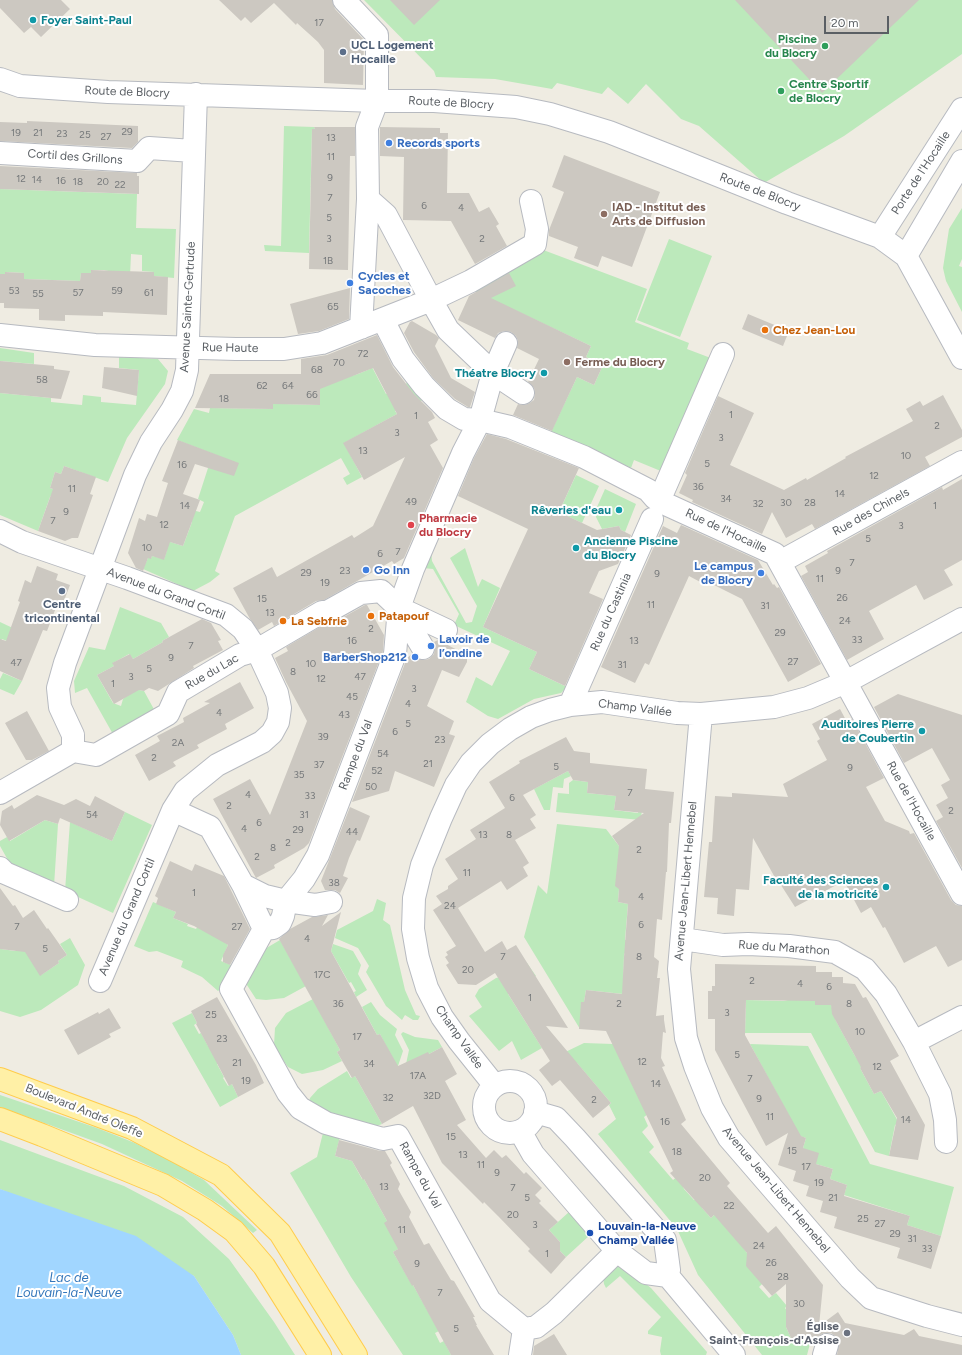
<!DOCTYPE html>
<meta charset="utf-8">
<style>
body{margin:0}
#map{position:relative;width:962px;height:1355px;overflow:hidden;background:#efece2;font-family:Figtree,sans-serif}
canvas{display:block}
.scale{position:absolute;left:824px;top:16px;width:65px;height:18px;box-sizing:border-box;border:2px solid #5a5f64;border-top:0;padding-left:5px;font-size:12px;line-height:14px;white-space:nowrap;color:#5a5f64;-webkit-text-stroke:3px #fff;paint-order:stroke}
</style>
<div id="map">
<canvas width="962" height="1355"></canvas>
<div class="scale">20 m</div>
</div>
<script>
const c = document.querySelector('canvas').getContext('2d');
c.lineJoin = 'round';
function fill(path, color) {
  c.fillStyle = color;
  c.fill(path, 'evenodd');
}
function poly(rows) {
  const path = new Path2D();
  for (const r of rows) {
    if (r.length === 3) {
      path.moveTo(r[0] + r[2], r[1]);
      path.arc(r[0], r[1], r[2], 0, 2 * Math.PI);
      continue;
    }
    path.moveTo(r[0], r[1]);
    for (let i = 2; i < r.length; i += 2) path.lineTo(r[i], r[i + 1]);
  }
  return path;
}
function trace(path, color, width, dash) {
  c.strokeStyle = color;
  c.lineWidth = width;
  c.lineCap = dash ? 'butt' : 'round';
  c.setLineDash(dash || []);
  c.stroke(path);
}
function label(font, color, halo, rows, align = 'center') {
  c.font = font + ' Figtree,sans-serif';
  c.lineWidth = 4;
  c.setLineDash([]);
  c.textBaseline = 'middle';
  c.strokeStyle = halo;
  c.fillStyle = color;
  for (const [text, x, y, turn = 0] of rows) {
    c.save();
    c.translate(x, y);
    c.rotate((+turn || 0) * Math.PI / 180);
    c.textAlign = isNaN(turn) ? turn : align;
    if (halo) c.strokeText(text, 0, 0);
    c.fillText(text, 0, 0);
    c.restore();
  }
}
fill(poly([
 [364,0,962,0,962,54,844,136,764,183,699,126,681,119,646,84,628,104,608,87,602,94,557,83,552,89,495,79,436,77,434,71],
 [284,126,314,127,315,129,312,129,309,253,265,251,264,245,281,246],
 [0,189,137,194,136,228,176,229,174,278,154,276,154,272,142,271,142,255,131,254,130,276,104,270,92,270,91,273,81,273,80,281,24,279,24,273,6,272,5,274,0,274],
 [962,208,962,259,959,266,962,267,962,312,946,281,943,268,949,229],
 [669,239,712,256,680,337,637,320],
 [538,248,647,289,635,322,689,343,687,349,716,360,668,474,634,460,631,468,551,432,577,377,594,385,603,365,586,357,591,346,472,290],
 [0,348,34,353,34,364,0,361],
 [119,357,158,359,168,371,165,384,127,438,108,482,64,466,61,474,55,472,50,488,55,490,50,497,38,531,0,515,0,393,51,398,51,402,82,405,83,395,101,397,101,402,136,405,139,370,119,368],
 [372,367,386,394,411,381,425,399,418,402,416,399,395,411,397,414,344,443,362,477,347,485,343,478,350,474,341,458,235,516,215,571,220,574,210,582,193,591,143,569,148,558,151,558,152,556,164,559,167,550,161,547,164,540,183,546,192,522,192,510,200,512,204,502,198,499,208,468,213,465,216,455,177,440,194,409,209,413,210,408,273,409,273,396,284,404,320,405,320,385,358,374,370,369],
 [576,475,599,486,582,523,559,512],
 [605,489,636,504,625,532,621,530,619,526,602,529,596,517,597,507],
 [465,548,478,587,482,579,500,588,483,627,537,652,529,669,567,687,561,693,534,699,498,719,488,716,466,702,476,677,492,686,510,651,454,625,459,614,433,569,423,568,431,550,432,561,466,623,472,622,477,606,450,558],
 [120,607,161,623,169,637,162,641,163,642,133,659,129,654,113,663,114,666,97,675,113,703,121,706,123,699,135,689,144,691,156,713,114,736,87,688,75,693,74,681,89,647,105,650],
 [0,622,34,638,12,643,2,639,0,643],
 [3,673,22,681,14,695,0,689,0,679],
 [568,771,571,776,564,779,563,788,553,787,550,810,544,810,534,789],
 [573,780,588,782,587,793,616,796,614,810,638,813,639,807,642,808,641,820,556,812,558,793,569,794,569,783],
 [125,812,152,825,113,913,65,891,70,822,112,841],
 [45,820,58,824,54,886,13,869,0,846,0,841,7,837,10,841],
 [557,824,606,829,629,859,619,889,618,902,628,904,625,940,629,940,628,950,624,954,623,994,586,990,584,1002,586,1029,580,1029,524,937,538,885,547,894],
 [377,899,386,903,383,920,390,925,405,990,416,1015,420,1016,418,1020,413,1020,405,1015,402,1020,386,1006,366,972,369,966,358,948,335,938,337,930,373,911],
 [153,902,176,912,173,918,188,924,187,926,196,929,200,922,228,945,221,961,236,967,229,982,218,991,202,977,181,967,183,961,157,951,149,952,134,946],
 [70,938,85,965,78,985,41,1010,20,1017,0,1011,0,948,1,949,15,951,24,945,41,975,59,963,58,961,67,955,60,944],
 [280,940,306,986,284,998,266,1000,256,999,245,982,258,953],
 [333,944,353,951,361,965,358,974,367,990,356,997,354,992,356,991,351,982,349,983,331,951],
 [527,963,536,976,508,994,542,1048,521,1060,512,1041,499,1051,469,1016,482,1007,475,996,479,989,496,978,508,975],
 [800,997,831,1005,836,1021,855,1056,863,1066,860,1068,874,1094,881,1091,899,1123,895,1125,889,1156,875,1152,811,1033,745,1033,746,1000,784,1001],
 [313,999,340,1050,337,1052,342,1061,323,1070,302,1074,288,1067,280,1056,274,1045,275,1028,286,1013],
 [371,1002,380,1015,397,1029,395,1035,403,1051,397,1069,380,1034,377,1035,362,1007],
 [192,1013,197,1023,194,1025,199,1034,201,1033,208,1046,210,1045,220,1063,217,1064,224,1077,223,1078,228,1086,232,1084,238,1097,220,1107,172,1023],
 [403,1032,415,1037,438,1040,442,1047,429,1054,406,1064,409,1050,401,1034],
 [584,1043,613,1044,648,1114,644,1117,648,1126,642,1132,654,1147,649,1152,673,1180,679,1175,684,1189,694,1200,701,1200,702,1208,711,1218,718,1211,747,1253,764,1282,759,1287,769,1298,776,1293,787,1306,785,1308,791,1317,786,1323,786,1327,791,1338,796,1340,800,1341,812,1336,807,1355,762,1355,698,1275,677,1229,598,1134,616,1119,609,1105,611,1103,577,1063,555,1057],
 [750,1044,808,1046,870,1164,954,1187,941,1236,907,1225,910,1216,844,1195,847,1185,830,1179,833,1169,816,1164,803,1148,806,1138,788,1132,790,1118],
 [347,1071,351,1078,355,1076,382,1124,374,1127,321,1112,309,1103,310,1098,318,1089],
 [0,1095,97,1128,135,1143,169,1160,204,1180,257,1230,253,1233,222,1206,182,1181,102,1144,0,1107],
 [324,1129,341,1133,335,1156,352,1161,362,1179,364,1179,387,1221,400,1248,393,1252,412,1285,413,1285,439,1331,435,1333,440,1343,444,1341,451,1355,403,1355,351,1277,290,1173,317,1157],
 [0,1140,124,1186,183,1217,229,1259,274,1322,295,1355,241,1355,233,1335,194,1276,0,1189],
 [569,1212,590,1235,566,1257,560,1251,560,1242,549,1230],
 [618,1263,636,1276,651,1288,707,1352,706,1355,661,1355,660,1351,662,1337,648,1334,648,1331,661,1317,620,1276,606,1288,604,1284,603,1277]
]), '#bce9bb');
fill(poly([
 [0,1189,136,1236,194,1276,233,1335,241,1355,0,1355]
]), '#a1d6ff');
fill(poly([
 [0,0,61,0,70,9,41,37,31,27,24,33,0,8],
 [219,0,332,0,335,9,364,40,363,85,324,83,324,50,318,42,297,23,296,25,274,3,251,23,245,17,241,21],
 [390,0,440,0,414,25],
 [735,0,919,0,822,93],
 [27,121,138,126,138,142,132,148,0,141,0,122,27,123],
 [314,127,355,127,355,156,350,156,348,270,309,269,312,129,315,129],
 [380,127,440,128,440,133,448,133,447,193,469,193,479,212,489,207,499,224,496,226,507,246,475,264,451,221,403,220,404,157,380,156],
 [564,155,660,192,632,267,602,256,598,267,574,258,578,247,549,236,549,230,564,192,552,187],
 [0,166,137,173,137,176,139,176,139,194,0,189],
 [91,270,154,272,154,276,168,277,167,315,103,312,103,316,65,315,65,321,39,320,39,309,4,308,4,303,0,303,0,274,5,274,5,272,24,273,24,279,80,281,81,273,91,273],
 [509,273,516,286,491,298,591,346,586,357,603,365,594,385,577,377,552,431,513,415,518,404,523,405,528,404,534,400,535,394,534,388,528,382,539,359,517,348,518,341,516,336,511,332,504,331,498,333,495,338,458,320,469,296],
 [350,288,349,319,319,331,298,334,290,304],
 [748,314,789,331,783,346,742,329],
 [412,321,436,335,439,338,435,346,451,378,475,392,470,407,468,407,455,399,433,378,414,352,404,333,410,322],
 [377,335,393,367,414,394,432,412,435,418,428,422,438,440,430,445,443,468,404,558,394,564,392,561,324,600,316,601,274,626,272,622,258,630,250,619,233,588,272,567,277,577,352,535,354,538,373,526,405,457,364,480,343,443,397,414,373,368,320,389,320,405,273,404,273,409,195,408,210,374,301,374,301,359,327,355],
 [0,361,54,366,54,369,70,371,61,399,0,393],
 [104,367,139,370,137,396,102,388],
 [943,395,962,430,962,437,925,457,930,466,815,529,812,524,786,538,772,512,762,534,692,502,693,500,679,493,687,475,685,473,718,396,754,413,730,465,784,490,806,478,807,480,846,458,845,457,913,421,906,409,920,401,923,406],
 [487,434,506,439,579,468,559,512,597,530,619,526,621,530,631,535,618,564,599,571,589,593,603,599,565,686,529,669,537,652,483,627,528,529,458,496,474,458],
 [178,440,239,463,234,476,195,464,183,494,200,500,183,546,170,542,164,560,152,556,151,559,148,558,143,571,136,568,128,553,139,518,145,521,147,514,157,517,168,483,162,481],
 [64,466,96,477,90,494,93,495,78,538,72,538,65,541,38,531,53,489,50,488,55,472,61,474],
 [962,479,962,560,944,570,953,585,924,600,916,585,869,611,884,639,847,660,801,576,808,572,805,566,828,553,827,551,942,487,943,490],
 [681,525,758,560,773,585,774,584,777,588,779,587,821,664,788,682,742,599,706,581,704,584,689,576,649,665,645,663,635,683,601,667,663,526,677,533],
 [37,566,58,574,56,580,70,585,62,606,57,605,47,631,43,630,22,681,0,671,0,639,6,641,20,602,18,601,25,580,31,583],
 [365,605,367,605,384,635,383,651,309,843,304,848,274,865,275,868,256,878,213,799,250,779,270,815,307,721,286,682,275,658,288,651,286,647,325,624,333,623],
 [202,619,211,623,221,640,218,641,223,650,193,666,194,668,158,691,149,688,144,691,139,690,114,704,97,675,114,666,112,663,130,654,133,659,163,642,162,641],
 [438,640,467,655,467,662,459,677,442,670,427,706,454,721,449,734,455,736,434,787,395,771,389,791,352,802,407,658,412,654,417,659,424,660,429,659,434,654,435,647,434,642],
 [240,682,254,708,225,724,227,729,197,745,199,748,173,762,176,766,149,781,135,755,160,741,157,736,184,722,183,718,210,703,204,702],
 [898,694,962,715,962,868,936,821,943,817,936,805,948,798,941,785,950,780,932,748,904,763,874,707],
 [840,709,847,722,852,719,884,778,866,787,885,821,909,831,910,834,914,833,951,900,956,905,962,906,962,960,948,967,936,946,904,963,885,927,883,928,871,907,861,913,844,881,795,907,779,882,778,883,753,838,749,890,736,889,734,916,717,914,718,898,704,897,709,842,712,842,715,796,732,797,732,793,788,797,783,784,827,760,817,741,820,739,812,724],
 [27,711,49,751,32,760,26,760,5,723],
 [566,737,574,751,590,753,590,763,647,769,645,789,674,792,671,823,669,823,667,872,666,872,662,920,657,919,654,957,659,961,657,978,660,978,656,1016,664,1015,664,1020,666,1033,663,1032,661,1058,665,1066,662,1067,686,1120,681,1124,730,1183,727,1186,768,1233,776,1226,823,1285,819,1326,838,1312,845,1323,904,1335,914,1329,919,1336,962,1345,962,1355,837,1355,839,1342,836,1337,831,1333,824,1333,819,1336,815,1341,812,1337,800,1341,796,1340,791,1338,786,1327,786,1284,772,1296,746,1266,747,1253,714,1215,711,1218,670,1173,673,1171,606,1031,579,1029,581,1002,584,1002,586,990,622,994,624,957,628,904,618,902,619,889,615,886,619,846,612,836,644,813,614,810,616,796,587,793,588,782,573,780,568,771,523,795,536,815,530,819,536,828,515,840,529,863,523,867,528,876,507,890,501,881,458,908,485,952,502,941,507,950,516,945,568,1028,546,1026,611,1103,593,1118,560,1080,552,1086,539,1070,550,1061,495,973,476,985,458,984,446,965,449,963,445,957,448,955,446,952,456,946,433,910,442,904,436,896,448,889,448,886,458,879,445,859,476,839,470,830,505,808,489,782,520,763,519,761],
 [37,795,64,805,76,799,90,806,95,796,125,812,112,841,60,818,58,824,45,820,9,841,0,825,2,811,12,805,14,809],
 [350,807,370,816,360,841,357,840,349,858,343,876,348,878,340,893,335,890,325,890,321,881],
 [170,861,192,871,195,864,224,876,250,929,230,965,223,962,223,955,228,945,194,926,173,918,176,912,156,904,158,898,155,896],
 [0,888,13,906,15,905,23,918,34,910,47,929,48,928,67,955,58,961,59,963,40,976,25,952,0,949],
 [341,912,331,951,377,1035,380,1034,398,1066,428,1052,429,1054,442,1047,457,1074,445,1081,466,1120,457,1125,486,1158,494,1150,502,1158,506,1155,524,1174,526,1172,542,1188,535,1195,541,1201,539,1203,558,1222,549,1230,560,1242,560,1251,566,1257,551,1274,528,1251,530,1249,498,1216,484,1202,483,1204,442,1163,413,1106,382,1124,355,1076,352,1078,337,1052,340,1050,279,939,290,929,312,917,328,915,322,926],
 [715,964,816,966,816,972,832,972,832,977,843,977,843,983,855,984,863,998,866,997,899,1056,890,1061,925,1125,918,1160,889,1156,897,1118,881,1091,874,1094,860,1068,861,1067,832,1014,831,1005,815,1005,815,1001,746,1000,745,1035,801,1136,806,1138,803,1148,819,1153,816,1164,833,1169,830,1179,847,1185,844,1196,910,1216,907,1225,941,1236,931,1269,897,1258,900,1248,834,1228,837,1217,820,1212,823,1201,806,1196,809,1186,793,1181,796,1171,778,1165,788,1133,766,1146,715,1050,715,1019,708,1019,708,991,712,991,712,986,715,986],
 [217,997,256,1065,264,1083,238,1097,232,1084,229,1086,196,1024,197,1023,191,1011],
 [109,1008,121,1028,109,1034,111,1037,78,1055,64,1030,98,1012,99,1014],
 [339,1140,380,1151,385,1151,392,1163,390,1165,400,1184,398,1189,411,1212,409,1217,424,1245,429,1243,451,1280,454,1281,475,1317,473,1317,477,1325,476,1325,494,1355,451,1355,413,1285,412,1286,393,1252,398,1249,384,1223,387,1221,364,1179,363,1180,352,1161,335,1156],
 [554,1334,567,1355,533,1355,534,1346]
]), '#ccc8c1');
const minor = poly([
 [344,0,377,35,377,101,367,127,368,199,361,328],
 [0,79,20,86,108,92,377,101,434,101,516,107,550,114,609,132,675,158,787,203,880,237,906,256,962,358],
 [0,153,137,161,149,148,193,151],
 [368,199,386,215,431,300,471,281,535,244,537,229,531,201],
 [880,237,962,109],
 [906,256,962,161],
 [383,320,403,359,424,386,447,409,464,419,480,420,510,427,584,457,648,490,655,498,659,501,775,554,962,894],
 [0,335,95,345,236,349,284,349,322,343,431,300,448,330,493,373,506,343],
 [659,501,723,354],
 [0,531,22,542,127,578,226,615,243,629,257,650,277,693,280,708,278,722,272,733,262,742,217,765,185,791,173,810,100,981],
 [780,562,962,462],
 [399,608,423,648],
 [570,705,652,519],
 [701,714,679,969,686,1038,695,1066,712,1108,729,1138,850,1278,871,1298,927,1316,962,1325],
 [73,751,96,755,168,714,178,692,240,655,257,650,322,612,327,612,361,593,381,591,399,608,446,630],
 [0,793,73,751,73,735,60,707,58,688,65,663,135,475,151,442,172,410,182,391,187,370,196,94],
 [173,810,210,827,243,885,264,929],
 [0,868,5,873,67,900],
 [243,885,265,896,286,901,315,905,331,902],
 [264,929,231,989,288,1093,300,1108,326,1123,383,1139,398,1136,490,1301,524,1329,536,1327,554,1313,617,1251],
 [264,929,273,928,280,923,283,916,286,901,304,879,318,855,395,654,399,608,413,569,463,453,480,420,493,373,523,393],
 [682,939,723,945,748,944,789,946,835,952,865,969,886,994,914,1042,962,1017],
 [914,1042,940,1094,945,1120,946,1142],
 [510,1107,26],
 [495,1086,459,1041,442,1017,427,988,418,958,413,929,414,898,422,865,441,818,456,785,471,763,490,744,510,729,531,717,550,710,570,705,602,702,677,713,701,714,774,707,808,698,846,682,962,619],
 [535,1112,556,1118,575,1138,665,1240,669,1270,668,1276],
 [520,1131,533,1154,617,1251,646,1273,668,1276,734,1355],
 [520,1355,524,1329],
 [824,1355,827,1345]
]);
const major = poly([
 [0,1079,132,1128,221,1175,280,1233,356,1355],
 [0,1119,42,1135,163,1185,205,1210,234,1231,264,1266,320,1355]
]);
trace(minor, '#b7bac0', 24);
trace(major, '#ffcc4b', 24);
trace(minor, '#fff', 22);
trace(major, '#fff0a6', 22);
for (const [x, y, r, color] of [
 [33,20,4,"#0f9aa8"],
 [825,46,4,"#2e9e5b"],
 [343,52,4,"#5c6f8a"],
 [781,91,4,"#2e9e5b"],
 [389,143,4,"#3f7fe0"],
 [604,214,4,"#8d6e63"],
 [350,283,4,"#3f7fe0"],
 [765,330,4,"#e8710a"],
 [567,362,4,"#8d6e63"],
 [544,373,4,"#0f9aa8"],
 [619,510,4,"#0f9aa8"],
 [411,525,4,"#e0444e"],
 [576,548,4,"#0f9aa8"],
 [366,570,4,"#3f7fe0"],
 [761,573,4,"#3f7fe0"],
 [62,591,4,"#5c6f8a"],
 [371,616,4,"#e8710a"],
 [283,621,4,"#e8710a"],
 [431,646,4,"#3f7fe0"],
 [415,657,4,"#3f7fe0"],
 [922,731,4,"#0f9aa8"],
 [886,887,4,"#0f9aa8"],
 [590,1233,4,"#1a4fb4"],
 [847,1333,4,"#6b7280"]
]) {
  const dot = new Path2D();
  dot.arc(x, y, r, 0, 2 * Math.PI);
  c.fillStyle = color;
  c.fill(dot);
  trace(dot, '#fff', 1.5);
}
label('10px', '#76797b', null, [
 ["17",319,23],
 ["29",127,132],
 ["19",16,133],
 ["21",38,133],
 ["23",62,134],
 ["25",85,135],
 ["27",106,137],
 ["13",331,138],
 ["11",331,157],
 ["9",330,178],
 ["12",21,179],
 ["14",37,180],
 ["16",61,181],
 ["18",78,182],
 ["20",103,182],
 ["22",120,185],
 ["7",330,198],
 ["6",424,206],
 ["4",461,208],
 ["5",329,218],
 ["3",329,239],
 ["2",482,239],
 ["1B",328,261],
 ["53",14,291],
 ["59",117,291],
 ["57",78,293],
 ["61",149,293],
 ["55",38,294],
 ["65",333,307],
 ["72",363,354],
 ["70",339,363],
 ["68",317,370],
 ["58",42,380],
 ["62",262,386],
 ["64",288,386],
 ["66",312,395],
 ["18",224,399],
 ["1",731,415],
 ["1",416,416],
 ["2",937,426],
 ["3",397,433],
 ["3",721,438],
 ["13",363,451],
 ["10",906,456],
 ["5",707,464],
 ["16",182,465],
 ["12",874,476],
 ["36",698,487],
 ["11",72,489],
 ["14",840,494],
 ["34",726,499],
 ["49",411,502],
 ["30",786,503],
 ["28",810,503],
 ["32",758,504],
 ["14",185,506],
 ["1",935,506],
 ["9",66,512],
 ["7",53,521],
 ["12",164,525],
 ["3",901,526],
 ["5",868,539],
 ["10",147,548],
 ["7",398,552],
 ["6",380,554],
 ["7",852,563],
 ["23",345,571],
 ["9",838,571],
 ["29",306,573],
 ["9",657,574],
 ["11",820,579],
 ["19",325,583],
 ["26",842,598],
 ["15",262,599],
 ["11",651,605],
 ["31",765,606],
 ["13",270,613],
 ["24",845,621],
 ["2",371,629],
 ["29",780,633],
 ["33",857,640],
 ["16",352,641],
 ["13",634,641],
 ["7",191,646],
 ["9",171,658],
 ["27",793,662],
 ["47",16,663],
 ["10",311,664],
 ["31",622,665],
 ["5",149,669],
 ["8",293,672],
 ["3",131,677],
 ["47",360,677],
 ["12",321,679],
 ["1",113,684],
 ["3",414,689],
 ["45",352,697],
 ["4",408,704],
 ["4",219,713],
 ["43",344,715],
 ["5",408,724],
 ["6",395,732],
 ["39",323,737],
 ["23",440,740],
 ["2A",178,743],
 ["54",383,754],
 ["2",154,758],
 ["21",428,764],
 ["37",319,765],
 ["5",556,767],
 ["9",850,768],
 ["52",377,771],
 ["35",299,775],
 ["50",371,787],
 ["7",630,793],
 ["4",248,795],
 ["33",310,796],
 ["6",512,798],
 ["2",229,806],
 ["2",951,811],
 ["54",92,815],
 ["31",304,815],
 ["6",259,823],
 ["4",244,829],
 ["29",298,830],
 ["44",352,832],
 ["13",483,835],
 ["8",509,835],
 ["2",288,843],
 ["8",273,848],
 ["2",639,850],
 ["2",257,857],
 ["11",467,873],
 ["38",334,883],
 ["1",194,893],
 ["4",641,897],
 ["24",450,906],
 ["6",641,925],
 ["7",17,927],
 ["27",237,927],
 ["4",307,939],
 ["5",45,949],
 ["7",503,957],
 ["8",639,957],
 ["20",468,970],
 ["17C",322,975],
 ["2",752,981],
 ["4",800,984],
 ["6",829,987],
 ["1",530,998],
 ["36",338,1004],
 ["2",619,1004],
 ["8",849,1004],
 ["3",727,1013],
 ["25",211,1015],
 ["10",860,1032],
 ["17",357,1037],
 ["23",222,1039],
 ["5",737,1055],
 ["12",642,1062],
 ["21",237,1063],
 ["34",369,1064],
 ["12",877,1067],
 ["17A",418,1076],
 ["7",750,1079],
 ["19",246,1081],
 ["14",656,1084],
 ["32D",432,1096],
 ["32",388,1098],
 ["9",759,1099],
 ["2",594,1100],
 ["11",770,1117],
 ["14",906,1120],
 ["16",665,1122],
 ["15",451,1137],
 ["15",792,1151],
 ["18",677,1152],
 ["13",463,1155],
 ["11",481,1165],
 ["17",806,1167],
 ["9",497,1173],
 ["20",705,1178],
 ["19",819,1183],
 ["13",384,1187],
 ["7",513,1188],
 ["5",527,1198],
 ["21",833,1198],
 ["22",729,1206],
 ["20",513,1215],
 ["25",863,1219],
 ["27",880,1224],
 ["3",535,1225],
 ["11",402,1230],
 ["29",895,1234],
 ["31",912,1239],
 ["24",759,1246],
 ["33",927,1249],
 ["1",547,1254],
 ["26",771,1263],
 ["9",417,1264],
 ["28",783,1277],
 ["7",440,1293],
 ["30",799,1304],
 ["5",456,1329]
]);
label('bold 12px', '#0d838f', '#fff', [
 ["Foyer Saint-Paul",41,20,"left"],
 ["Théatre Blocry",536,373],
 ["Rêveries d'eau",611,510],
 ["Ancienne Piscine",584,541,"left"],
 ["du Blocry",584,555,"left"],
 ["Auditoires Pierre",914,724],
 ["de Coubertin",914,738],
 ["Faculté des Sciences",878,880],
 ["de la motricité",878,894]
], 'right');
label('bold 12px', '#27864d', '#fff', [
 ["Piscine",817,39],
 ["du Blocry",817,53],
 ["Centre Sportif",789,84,"left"],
 ["de Blocry",789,98,"left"]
], 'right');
label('bold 12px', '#4e5e75', '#fff', [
 ["UCL Logement",351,45],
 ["Hocaille",351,59],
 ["Centre",62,604,"center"],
 ["tricontinental",62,618,"center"]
], 'left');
label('12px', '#5a5f64', '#fff', [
 ["Route de Blocry",127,92,2],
 ["Route de Blocry",451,103,3],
 ["Cortil des Grillons",75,157,4],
 ["Porte de l'Hocaille",921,173,-57],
 ["Route de Blocry",760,192,21],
 ["Avenue Sainte-Gertrude",188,307,-87],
 ["Rue Haute",230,348,1],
 ["Rue des Chinels",871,512,-29],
 ["Rue de l'Hocaille",726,531,25],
 ["Avenue du Grand Cortil",166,594,21],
 ["Rue du Castinia",611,612,-66],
 ["Rue du Lac",212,672,-30],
 ["Champ Vallée",635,708,7],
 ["Rampe du Val",356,755,-69],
 ["Rue de l'Hocaille",911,801,61],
 ["Avenue Jean-Libert Hennebel",686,881,-85],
 ["Avenue du Grand Cortil",127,917,-67],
 ["Rue du Marathon",784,948,4],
 ["Champ Vallée",459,1037,55],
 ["Boulevard André Oleffe",84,1111,22],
 ["Rampe du Val",420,1175,61],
 ["Avenue Jean-Libert Hennebel",776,1190,50]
]);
label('bold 12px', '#366cbe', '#fff', [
 ["Records sports",397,143],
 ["Cycles et",358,276],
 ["Sacoches",358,290],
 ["Le campus",753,566,"right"],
 ["de Blocry",753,580,"right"],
 ["Go Inn",374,570],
 ["Lavoir de",439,639],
 ["l’ondine",439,653],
 ["BarberShop212",407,657,"right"]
], 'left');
label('bold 12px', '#785e54', '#fff', [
 ["IAD - Institut des",612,207],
 ["Arts de Diffusion",612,221],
 ["Ferme du Blocry",575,362]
], 'left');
label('bold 12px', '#c56008', '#fff', [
 ["Chez Jean-Lou",773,330],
 ["Patapouf",379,616],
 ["La Sebfrie",291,621]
], 'left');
label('bold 12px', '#be3a42', '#fff', [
 ["Pharmacie",419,518],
 ["du Blocry",419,532]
], 'left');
label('bold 12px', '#164399', '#fff', [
 ["Louvain-la-Neuve",598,1226],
 ["Champ Vallée",598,1240]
], 'left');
label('bold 12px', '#5b616d', '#fff', [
 ["Église",839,1326],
 ["Saint-François-d'Assise",839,1340]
], 'right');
label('italic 13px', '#3477bb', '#fff', [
 ["Lac de",69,1278],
 ["Louvain-la-Neuve",69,1293]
]);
</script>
